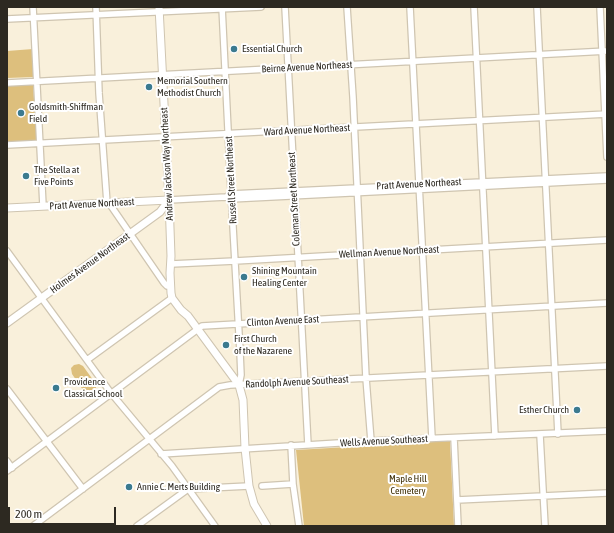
<!DOCTYPE html>
<style>
body{margin:0}
#map{position:relative;width:614px;height:533px;overflow:hidden;background:#f9f0db;font-family:"Asap Condensed",sans-serif}
canvas{display:block}
.frame{position:absolute;inset:0;border:8px solid #2d2921;pointer-events:none}
.scale{position:absolute;left:8px;top:507px;width:108px;height:18px;box-sizing:border-box;border:2px solid #2d2921;border-top:0;padding-left:5px;font-size:12px;line-height:14px;white-space:nowrap;color:#2d2921;-webkit-text-stroke:3px #fff;paint-order:stroke}
</style>
<div id="map">
<canvas width="614" height="533"></canvas>
<div class="frame"></div>
<div class="scale">200 m</div>
</div>
<script>
const c = document.querySelector('canvas').getContext('2d');
c.lineJoin = 'round';
function fill(path, color) {
  c.fillStyle = color;
  c.fill(path, 'evenodd');
}
function poly(rows) {
  const path = new Path2D();
  for (const r of rows) {
    path.moveTo(r[0], r[1]);
    for (let i = 2; i < r.length; i += 2) path.lineTo(r[i], r[i + 1]);
  }
  return path;
}
function trace(path, color, width, dash) {
  c.strokeStyle = color;
  c.lineWidth = width;
  c.lineCap = dash ? 'butt' : 'round';
  c.setLineDash(dash || []);
  c.stroke(path);
}
function label(font, color, halo, rows, align = 'center') {
  c.font = font + ' "Asap Condensed",sans-serif';
  c.lineWidth = 4;
  c.setLineDash([]);
  c.textBaseline = 'middle';
  c.strokeStyle = halo;
  c.fillStyle = color;
  for (const [text, x, y, turn = 0] of rows) {
    c.save();
    c.translate(x, y);
    c.rotate((+turn || 0) * Math.PI / 180);
    c.textAlign = isNaN(turn) ? turn : align;
    if (halo) c.strokeText(text, 0, 0);
    c.fillText(text, 0, 0);
    c.restore();
  }
}
fill(poly([
 [33,49,34,77,7,78,7,51],
 [33,85,37,141,7,142,7,86],
 [79,364,83,366,96,384,96,389,94,393,90,394,85,393,72,374,71,368,74,365],
 [450,441,454,526,304,526,296,450]
]), '#ddbf7d');
const minor = poly([
 [33,7,43,206],
 [96,7,99,93,107,203],
 [222,7,231,191,240,352,241,375,239,385],
 [285,7,308,445],
 [347,7,353,97,366,378,371,441],
 [410,7,432,438],
 [474,7,495,436],
 [537,7,558,434],
 [600,7,607,157],
 [7,19,261,7],
 [7,83,607,51],
 [7,145,607,114],
 [226,197,231,194,607,176],
 [169,200,226,197,231,199,607,180],
 [109,203,164,283,167,286,171,286],
 [7,251,111,393,172,466,215,526],
 [171,264,235,261,607,240],
 [87,360,172,298],
 [7,389,83,489],
 [540,435,545,526],
 [454,438,458,526],
 [291,445,293,484,299,526],
 [161,454,371,441,607,431],
 [7,461,12,468],
 [7,471,202,326,607,303],
 [262,486,293,484],
 [457,500,607,493],
 [33,526,219,387,230,385,607,366],
 [137,526,188,489,249,486]
]);
const major = poly([
 [159,7,169,200,171,256,170,273,171,293,172,298,181,310,188,316,239,385,243,400,245,448,249,486,254,504,267,526],
 [7,208,169,200],
 [7,323,160,212,169,200]
]);
trace(minor, '#cfc5b1', 8);
trace(major, '#cfc5b1', 9);
trace(minor, '#fff', 5.5);
trace(major, '#fff', 7);
for (const [x, y, r, color] of [
 [234,49,4,"#3b7a8f"],
 [149,87,4,"#3b7a8f"],
 [21,113,4,"#3b7a8f"],
 [26,176,4,"#3b7a8f"],
 [244,277,4,"#3b7a8f"],
 [226,345,4,"#3b7a8f"],
 [56,388,4,"#3b7a8f"],
 [577,410,4,"#3b7a8f"],
 [129,487,4,"#3b7a8f"]
]) {
  const dot = new Path2D();
  dot.arc(x, y, r, 0, 2 * Math.PI);
  c.fillStyle = color;
  c.fill(dot);
  trace(dot, '#fff', 1.5);
}
label('10px', '#2d2921', '#fff', [
 ["Essential Church",242,49],
 ["Memorial Southern",157,81],
 ["Methodist Church",157,93],
 ["Goldsmith-Shiffman",29,107],
 ["Field",29,119],
 ["The Stella at",34,170],
 ["Five Points",34,182],
 ["Shining Mountain",252,271],
 ["Healing Center",252,283],
 ["First Church",234,339],
 ["of the Nazarene",234,351],
 ["Providence",64,382],
 ["Classical School",64,394],
 ["Esther Church",569,410,"right"],
 ["Annie C. Merts Building",137,487]
], 'left');
label('10px', '#2d2921', '#fff', [
 ["Beirne Avenue Northeast",307,67,-3],
 ["Ward Avenue Northeast",307,130,-3],
 ["Andrew Jackson Way Northeast",167,164,-93],
 ["Russell Street Northeast",231,180,-93],
 ["Pratt Avenue Northeast",419,184,-3],
 ["Coleman Street Northeast",294,199,-93],
 ["Pratt Avenue Northeast",92,204,-3],
 ["Wellman Avenue Northeast",389,252,-3],
 ["Holmes Avenue Northeast",90,263,-36],
 ["Clinton Avenue East",283,321,-3],
 ["Randolph Avenue Southeast",297,382,-3],
 ["Wells Avenue Southeast",384,441,-3]
]);
label('10px', '#3f2f06', '#fff', [
 ["Maple Hill",408,479],
 ["Cemetery",408,491]
]);
</script>
